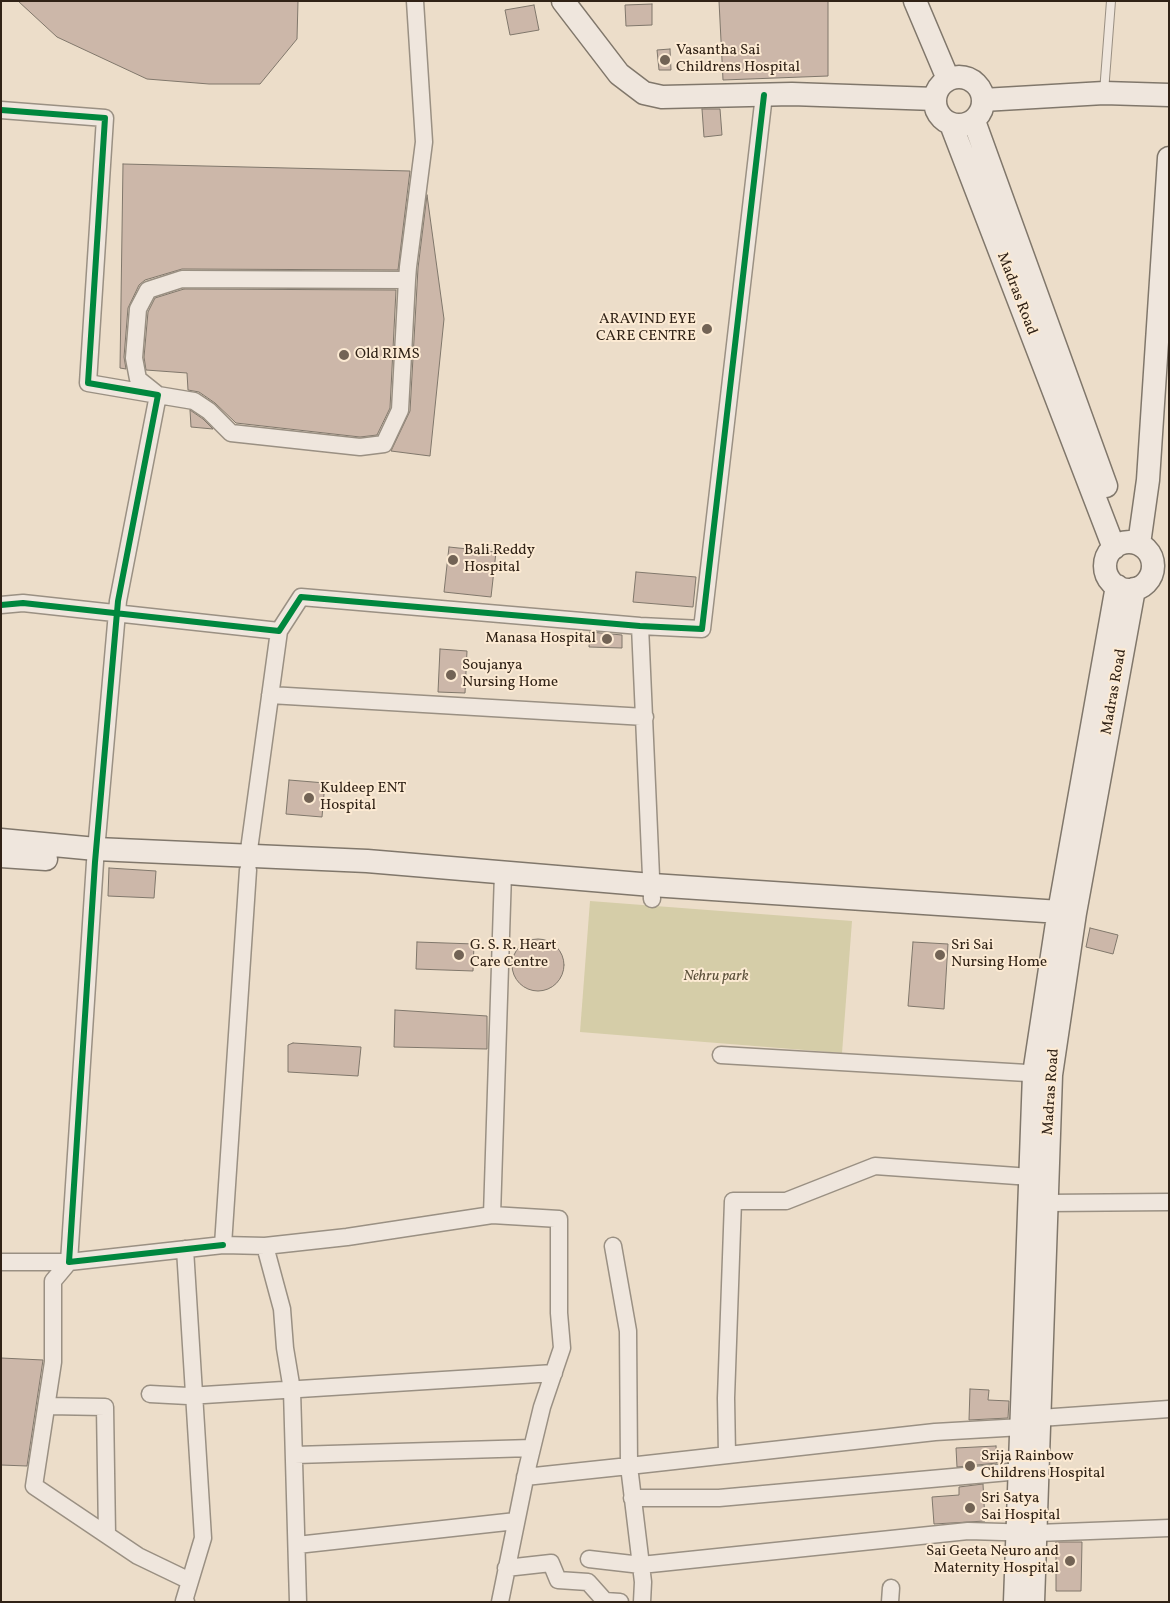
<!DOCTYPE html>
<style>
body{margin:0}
#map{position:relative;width:1170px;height:1603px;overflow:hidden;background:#ecddc9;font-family:Vollkorn,serif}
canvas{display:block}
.frame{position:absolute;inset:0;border:2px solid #302216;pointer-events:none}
</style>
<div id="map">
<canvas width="1170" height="1603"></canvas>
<div class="frame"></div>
</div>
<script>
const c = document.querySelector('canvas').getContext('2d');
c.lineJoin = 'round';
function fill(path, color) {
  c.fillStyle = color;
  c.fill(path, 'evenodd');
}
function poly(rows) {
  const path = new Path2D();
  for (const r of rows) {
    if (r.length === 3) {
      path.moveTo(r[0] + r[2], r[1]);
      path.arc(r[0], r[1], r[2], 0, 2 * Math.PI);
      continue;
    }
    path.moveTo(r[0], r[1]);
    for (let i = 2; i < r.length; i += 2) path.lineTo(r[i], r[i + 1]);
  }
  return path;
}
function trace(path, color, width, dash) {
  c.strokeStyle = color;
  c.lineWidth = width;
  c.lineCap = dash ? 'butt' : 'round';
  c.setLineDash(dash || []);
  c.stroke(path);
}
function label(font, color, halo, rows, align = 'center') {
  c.font = font + ' Vollkorn,serif';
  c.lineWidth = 4;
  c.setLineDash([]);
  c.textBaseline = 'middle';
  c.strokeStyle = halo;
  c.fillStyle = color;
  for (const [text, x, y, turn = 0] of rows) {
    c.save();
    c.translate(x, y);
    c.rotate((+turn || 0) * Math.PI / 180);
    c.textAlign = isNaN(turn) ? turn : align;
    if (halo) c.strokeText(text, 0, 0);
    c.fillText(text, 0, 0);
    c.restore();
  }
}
fill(poly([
 [590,901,852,921,842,1053,580,1032]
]), '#d5cda8');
const building = poly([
 [18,1,298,1,297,39,260,84,209,84,147,79,57,37,18,1],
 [719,1,828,1,828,76,723,80,719,1],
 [652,4,652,25,626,26,625,5,652,4],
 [534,5,539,30,510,35,505,10,534,5],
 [670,49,671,70,659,70,657,50,670,49],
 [702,109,720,109,722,135,704,137,702,109],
 [123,164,410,171,398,270,182,269,145,280,139,285,128,308,124,357,126,369,120,368,123,164],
 [427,195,444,319,430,456,391,451,410,411,418,268,427,195],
 [184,289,396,290,390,408,377,435,360,437,236,423,215,403,199,392,188,390,187,373,146,370,144,357,148,312,155,298,184,289],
 [190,410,203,419,213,429,191,427,190,410],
 [449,547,496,552,491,597,444,592,449,547],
 [636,572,696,577,693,607,633,602,636,572],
 [590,632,622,635,622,648,589,647,590,632],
 [440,649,467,651,465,693,438,692,440,649],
 [289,780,325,783,322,817,286,814,289,780],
 [109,868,156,871,154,898,108,896,109,868],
 [1090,928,1118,935,1113,954,1086,947,1090,928],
 [538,965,26],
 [417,942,474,944,473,971,416,969,417,942],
 [913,942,948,944,944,1009,908,1006,913,942],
 [395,1010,487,1016,487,1049,394,1047,395,1010],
 [293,1043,361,1047,358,1076,288,1072,288,1045,293,1043],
 [1,1358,43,1360,27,1466,1,1465,1,1358],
 [970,1389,989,1390,988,1400,1009,1401,1008,1418,969,1420,970,1389],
 [996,1446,997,1463,957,1467,956,1448,996,1446],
 [983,1484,985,1521,934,1524,932,1497,959,1495,959,1487,983,1484],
 [1056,1542,1082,1542,1081,1591,1056,1591,1056,1542]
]);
fill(building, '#ccb7a9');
trace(building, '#80776b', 1);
const lane = poly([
 [1104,92,1111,1]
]);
const street = poly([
 [1,110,105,118,88,383,158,395,118,601,95,862,69,1262,223,1245],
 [407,280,182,279,148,290,138,309,134,358,138,379,158,395,194,401,209,411,231,433,360,447,384,444,400,410,407,280,408,267,424,142,415,1],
 [1,605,23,603,279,631,301,597,640,626,702,629,764,95],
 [640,626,652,899],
 [270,695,645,717],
 [248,857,279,631],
 [248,870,223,1245,265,1246,282,1309,285,1348,292,1390,298,1602],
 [721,1055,1044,1074],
 [1046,1203,1169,1202],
 [492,1215,559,1219,559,1313,562,1348,542,1407,527,1469,500,1602],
 [265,1246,347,1237,492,1215,503,873],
 [613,1246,628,1331,629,1466,935,1432,1022,1427],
 [185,1249,203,1538,184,1601,186,1602],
 [1,1262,69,1262],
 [69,1262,53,1281,53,1362,34,1486,138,1556,190,1581],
 [150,1394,188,1396,554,1373],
 [48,1406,105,1407,107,1535],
 [1040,1418,1169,1409],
 [295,1455,532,1448],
 [727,1455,726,1398,733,1201,786,1201,875,1166,1031,1177],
 [525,1477,629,1466,643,1582,642,1602],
 [632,1498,719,1498,1020,1471],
 [297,1545,516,1521],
 [589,1559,641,1565,968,1531,1037,1533,1169,1528],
 [506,1568,551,1563,558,1580,588,1582,605,1601,620,1602],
 [890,1602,891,1588]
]);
const secondary = poly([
 [563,1,619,74,644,93,662,97,792,94,935,99],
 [915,1,948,79],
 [959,101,24],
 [983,100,1104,93,1169,95],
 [974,121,1106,486],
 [951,124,1114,548],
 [1129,566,24],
 [1139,544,1148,480,1169,158],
 [1,840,96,849,367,861,652,885,1075,913],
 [1,856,46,859],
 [1015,1602,1034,1074,1057,923,1117,586],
 [1033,1602,1051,1075,1075,913,1134,589]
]);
trace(lane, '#9a9083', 10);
trace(street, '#9a9083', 19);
trace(secondary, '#80776b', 25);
trace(lane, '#efe6dd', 8);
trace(street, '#efe6dd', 16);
trace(secondary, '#efe6dd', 22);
trace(poly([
 [1,110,105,118,88,383,158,395,118,601,95,862,69,1262,223,1245],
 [1,605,23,603,279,631,301,597,640,626,702,629,764,95]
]), '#00873e', 6);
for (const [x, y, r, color] of [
 [665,60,6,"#726355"],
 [707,329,6,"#726355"],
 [344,355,6,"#726355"],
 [453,560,6,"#726355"],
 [607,639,6,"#726355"],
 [451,675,6,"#726355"],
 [309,798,6,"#726355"],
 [459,955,6,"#726355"],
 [940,955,6,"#726355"],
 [970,1466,6,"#726355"],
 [970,1508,6,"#726355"],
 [1070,1561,6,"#726355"]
]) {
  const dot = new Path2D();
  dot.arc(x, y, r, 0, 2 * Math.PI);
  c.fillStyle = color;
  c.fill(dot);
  trace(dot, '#fcead3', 2);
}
label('15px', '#302216', '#fcead3', [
 ["Vasantha Sai",676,51],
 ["Childrens Hospital",676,68],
 ["ARAVIND EYE",696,320,"right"],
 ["CARE CENTRE",696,337,"right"],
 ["Old RIMS",355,355],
 ["Bali Reddy",464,551],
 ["Hospital",464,568],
 ["Manasa Hospital",596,639,"right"],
 ["Soujanya",462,666],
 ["Nursing Home",462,683],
 ["Kuldeep ENT",320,789],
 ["Hospital",320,806],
 ["G. S. R. Heart",470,946],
 ["Care Centre",470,963],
 ["Sri Sai",951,946],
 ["Nursing Home",951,963],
 ["Srija Rainbow",981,1457],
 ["Childrens Hospital",981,1474],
 ["Sri Satya",981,1499],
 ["Sai Hospital",981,1516],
 ["Sai Geeta Neuro and",1059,1552,"right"],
 ["Maternity Hospital",1059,1569,"right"]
], 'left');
label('15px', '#302216', '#fcead3', [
 ["Madras Road",1016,294,69],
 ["Madras Road",1115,692,-80],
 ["Madras Road",1052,1092,-86]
]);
label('italic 15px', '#5c513a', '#fcead3', [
 ["Nehru park",716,977]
]);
</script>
